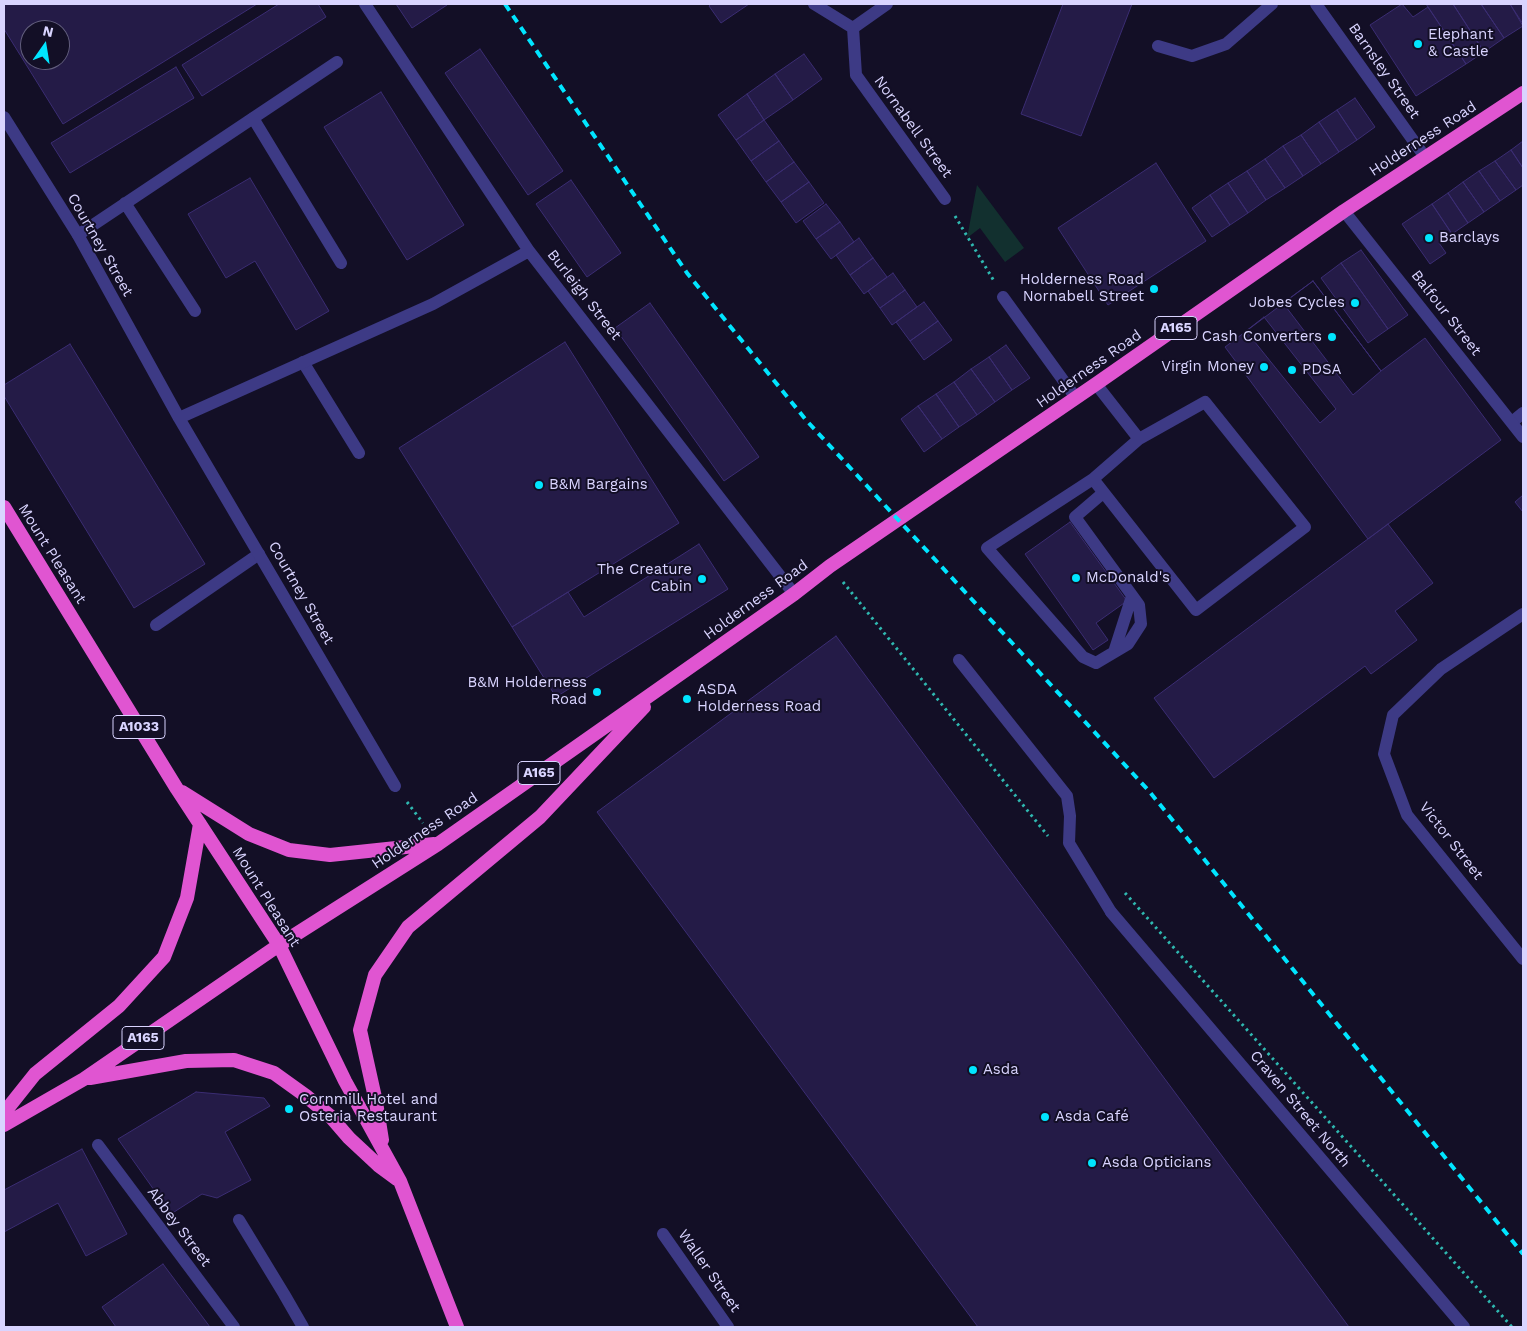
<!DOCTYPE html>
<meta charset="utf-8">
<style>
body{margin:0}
#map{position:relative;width:1527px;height:1331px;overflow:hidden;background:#130f26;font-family:"Work Sans",sans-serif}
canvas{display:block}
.frame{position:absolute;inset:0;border:5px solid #d9d4ff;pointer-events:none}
.north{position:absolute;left:20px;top:20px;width:50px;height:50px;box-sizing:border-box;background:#130f26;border:1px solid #625e7d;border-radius:50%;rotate:13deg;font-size:14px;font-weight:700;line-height:20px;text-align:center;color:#d9d4ff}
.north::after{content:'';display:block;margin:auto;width:18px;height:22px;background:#00e5ff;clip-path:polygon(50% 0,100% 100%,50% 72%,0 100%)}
</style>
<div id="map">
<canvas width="1527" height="1331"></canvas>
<div class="frame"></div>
<div class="north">N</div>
</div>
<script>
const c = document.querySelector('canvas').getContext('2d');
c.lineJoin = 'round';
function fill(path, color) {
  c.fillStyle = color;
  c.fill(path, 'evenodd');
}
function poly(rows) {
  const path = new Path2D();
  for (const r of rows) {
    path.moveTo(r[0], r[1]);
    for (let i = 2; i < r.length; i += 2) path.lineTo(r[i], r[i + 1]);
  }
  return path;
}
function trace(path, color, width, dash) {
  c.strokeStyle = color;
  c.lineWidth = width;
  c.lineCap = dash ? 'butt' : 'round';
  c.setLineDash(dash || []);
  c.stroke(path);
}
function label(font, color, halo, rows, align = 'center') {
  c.font = font + ' "Work Sans",sans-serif';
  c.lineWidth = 4;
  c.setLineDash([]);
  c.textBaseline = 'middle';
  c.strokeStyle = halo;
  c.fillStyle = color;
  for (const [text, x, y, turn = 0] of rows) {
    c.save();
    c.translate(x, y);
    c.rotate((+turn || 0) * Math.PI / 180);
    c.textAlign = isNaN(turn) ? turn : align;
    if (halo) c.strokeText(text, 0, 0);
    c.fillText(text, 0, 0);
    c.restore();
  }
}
fill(poly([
 [977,185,1024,248,1005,262,980,228,967,238]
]), '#12302f');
const building = poly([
 [4,4,257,4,63,124,4,29,4,4],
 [30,30,60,30,60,60,30,60,30,30],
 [279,4,318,4,326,17,202,96,182,65,279,4],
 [396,4,446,4,447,5,412,28,396,4],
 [711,4,749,4,721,23,709,6,711,4],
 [1063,4,1132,4,1081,136,1021,114,1063,4],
 [1402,4,1413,17,1428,7,1466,64,1416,96,1370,25,1402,4],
 [1426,4,1453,4,1484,52,1466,64,1426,4],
 [1453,4,1481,4,1504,38,1484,52,1453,4],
 [1481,4,1510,4,1523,26,1504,38,1481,4],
 [1510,4,1523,4,1523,24,1510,4],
 [480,49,563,171,528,195,445,73,480,49],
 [804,54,822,79,793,100,775,74,804,54],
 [176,67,194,98,70,173,51,143,176,67],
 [775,74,793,100,764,120,747,94,775,74],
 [381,92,464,225,407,260,324,127,381,92],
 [747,94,764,120,736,140,718,115,747,94],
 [1355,98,1375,127,1357,140,1337,110,1355,98],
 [1337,110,1357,140,1339,152,1319,122,1337,110],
 [764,120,779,141,751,161,736,140,764,120],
 [1319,122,1339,152,1321,164,1301,135,1319,122],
 [1301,135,1321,164,1303,176,1283,146,1301,135],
 [779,141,794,162,766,182,751,161,779,141],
 [1523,141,1523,168,1511,150,1523,141],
 [1283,146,1303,176,1285,188,1265,159,1283,146],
 [1511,150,1523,168,1523,185,1516,190,1495,161,1511,150],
 [1265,159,1285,188,1266,200,1247,171,1265,159],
 [1495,161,1516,190,1500,201,1479,171,1495,161],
 [794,162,809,182,781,202,766,182,794,162],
 [1156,163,1206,241,1108,305,1058,228,1156,163],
 [1247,171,1266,200,1248,213,1228,183,1247,171],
 [1479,171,1500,201,1484,212,1463,182,1479,171],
 [250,178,329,311,296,330,255,261,226,278,188,214,250,178],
 [571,180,621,253,587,277,536,204,571,180],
 [809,182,824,203,796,223,781,202,809,182],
 [1463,182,1484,212,1468,223,1448,193,1463,182],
 [1228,183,1248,213,1230,225,1210,195,1228,183],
 [1448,193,1468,223,1452,234,1432,204,1448,193],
 [1210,195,1230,225,1212,237,1192,208,1210,195],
 [826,204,840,222,816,239,803,221,826,204],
 [1432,204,1452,234,1439,243,1446,253,1430,264,1402,224,1432,204],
 [840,222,854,242,831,259,816,239,840,222],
 [859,238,873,258,850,275,836,255,859,238],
 [1361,250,1408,315,1388,329,1341,263,1361,250],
 [873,258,887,277,864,294,850,275,873,258],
 [1341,263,1388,329,1368,343,1321,278,1341,263],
 [893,273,905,290,880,308,868,291,893,273],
 [1313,281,1381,371,1425,338,1501,440,1368,539,1225,347,1313,281],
 [1313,281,1381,371,1353,395,1283,303,1313,281],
 [905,290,917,307,892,325,880,308,905,290],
 [924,302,938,321,910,341,896,322,924,302],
 [650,303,759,457,724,481,615,328,650,303],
 [1264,317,1336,409,1320,423,1246,331,1264,317],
 [938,321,952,340,924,360,910,341,938,321],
 [565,342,679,523,512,627,399,448,565,342],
 [70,344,205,564,134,608,4,396,4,385,70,344],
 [1006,345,1030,378,1012,390,989,357,1006,345],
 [989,357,1012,390,995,402,971,369,989,357],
 [971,369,995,402,977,415,954,382,971,369],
 [954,382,977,415,959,427,936,394,954,382],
 [936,394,959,427,942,439,918,406,936,394],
 [918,406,942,439,924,452,901,419,918,406],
 [1523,495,1523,512,1515,502,1523,495],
 [1070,522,1127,601,1096,623,1108,640,1093,650,1025,554,1070,522],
 [1388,524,1433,583,1395,611,1417,640,1371,674,1365,666,1214,778,1154,698,1388,524],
 [699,544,728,589,556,697,512,627,568,592,584,617,699,544],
 [836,636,1349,1327,978,1327,597,812,836,636],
 [196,1092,264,1098,270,1106,225,1132,251,1180,217,1198,202,1194,171,1214,118,1139,196,1092],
 [82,1149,127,1234,86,1256,58,1203,4,1232,4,1190,82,1149],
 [163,1264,210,1327,116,1327,102,1307,163,1264]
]);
fill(building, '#241b47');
trace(building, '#3b2d73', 1);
trace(poly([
 [955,216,994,281],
 [843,582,1048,836],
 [407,802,423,823],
 [1125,893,1512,1327]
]), '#2fb8b0', 3, [2.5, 4]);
trace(poly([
 [253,118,341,263],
 [125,203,195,311],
 [78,235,337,62],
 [303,362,359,453],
 [1096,384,1139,439,1205,402,1305,527,1196,610,1093,479,1139,439],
 [1512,422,1523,413],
 [1093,479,987,548,1083,657,1096,663,1128,644,1141,624,1139,605,1075,517,1103,493],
 [156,625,259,554],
 [1114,652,1132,596],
 [959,660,1067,796,1070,816,1069,843,1111,912],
 [239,1220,284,1294,303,1327]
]), '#3d3a85', 12);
trace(poly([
 [365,4,529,251,794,594],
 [814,4,853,28,856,75,945,199],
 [1316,4,1425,157],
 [853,28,887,4],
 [1158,46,1192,56,1226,44,1272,4],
 [4,117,78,235,179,418,433,304,529,251],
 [1344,211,1523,437],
 [1003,297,1076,398],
 [179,418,395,786],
 [1523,614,1441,669,1393,715,1384,754,1407,815,1523,959],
 [1111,912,1464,1327],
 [98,1145,234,1327],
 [663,1234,728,1327]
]), '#3d3a85', 12);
trace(poly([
 [4,507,177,789,279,945,345,1081,400,1181,457,1327],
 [182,792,249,834,289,850,330,855,434,844],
 [90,1078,186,1061,234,1060,274,1073,306,1096,330,1116,349,1138,378,1165,397,1179],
 [4,1113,35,1074,119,1006,164,957,187,898,200,824],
 [4,1125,84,1079,279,945,438,844,794,594,830,566,1096,384,1344,211,1523,93],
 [382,1140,376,1102,360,1030,375,975,408,927,540,817,644,707]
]), '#e055d1', 14);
trace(poly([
 [505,4,687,273,806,420,1149,791,1523,1254]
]), '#00e5ff', 4, [8, 6]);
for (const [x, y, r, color] of [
 [1418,44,5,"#00e5ff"],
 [1429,238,5,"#00e5ff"],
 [1154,289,5,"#00e5ff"],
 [1355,303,5,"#00e5ff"],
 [1332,337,5,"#00e5ff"],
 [1264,367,5,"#00e5ff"],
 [1292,370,5,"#00e5ff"],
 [539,485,5,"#00e5ff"],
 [1076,578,5,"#00e5ff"],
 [702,579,5,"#00e5ff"],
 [597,692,5,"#00e5ff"],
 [687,699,5,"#00e5ff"],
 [973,1070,5,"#00e5ff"],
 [289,1109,5,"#00e5ff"],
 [1045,1117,5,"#00e5ff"],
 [1092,1163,5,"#00e5ff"]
]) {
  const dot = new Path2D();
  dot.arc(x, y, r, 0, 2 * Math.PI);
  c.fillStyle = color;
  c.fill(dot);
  trace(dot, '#130f26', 2);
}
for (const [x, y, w] of [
 [1176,328,42],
 [139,727,52],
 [539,773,42],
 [143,1038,42]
]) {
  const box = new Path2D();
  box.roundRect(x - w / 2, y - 11.5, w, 23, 4);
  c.fillStyle = '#130f26';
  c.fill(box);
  trace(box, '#d9d4ff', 1);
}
label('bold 14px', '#d9d4ff', null, [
 ["A165",1176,328],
 ["A1033",139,727],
 ["A165",539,773],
 ["A165",143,1038]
]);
label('15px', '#d9d4ff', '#130f26', [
 ["Elephant",1428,35],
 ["& Castle",1428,52],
 ["Barclays",1439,238],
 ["Holderness Road",1144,280,"right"],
 ["Nornabell Street",1144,297,"right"],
 ["Jobes Cycles",1345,303,"right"],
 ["Cash Converters",1322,337,"right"],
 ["Virgin Money",1254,367,"right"],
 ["PDSA",1302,370],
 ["B&M Bargains",549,485],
 ["The Creature",692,570,"right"],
 ["Cabin",692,587,"right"],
 ["McDonald's",1086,578],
 ["B&M Holderness",587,683,"right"],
 ["Road",587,700,"right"],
 ["ASDA",697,690],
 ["Holderness Road",697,707],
 ["Asda",983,1070],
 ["Cornmill Hotel and",299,1100],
 ["Osteria Restaurant",299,1117],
 ["Asda Café",1055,1117],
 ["Asda Opticians",1102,1163]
], 'left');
label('15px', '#d9d4ff', '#130f26', [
 ["Barnsley Street",1384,71,55],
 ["Nornabell Street",913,127,54],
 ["Holderness Road",1423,139,-33],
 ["Courtney Street",100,245,60],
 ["Burleigh Street",584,295,52],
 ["Balfour Street",1446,313,52],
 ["Holderness Road",1089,369,-35],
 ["Mount Pleasant",52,554,58],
 ["Courtney Street",301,593,60],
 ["Holderness Road",756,600,-36],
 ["Holderness Road",425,831,-34],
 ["Victor Street",1451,841,52],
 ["Mount Pleasant",266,897,58],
 ["Craven Street North",1300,1109,50],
 ["Abbey Street",179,1227,53],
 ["Waller Street",709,1271,55]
]);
</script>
